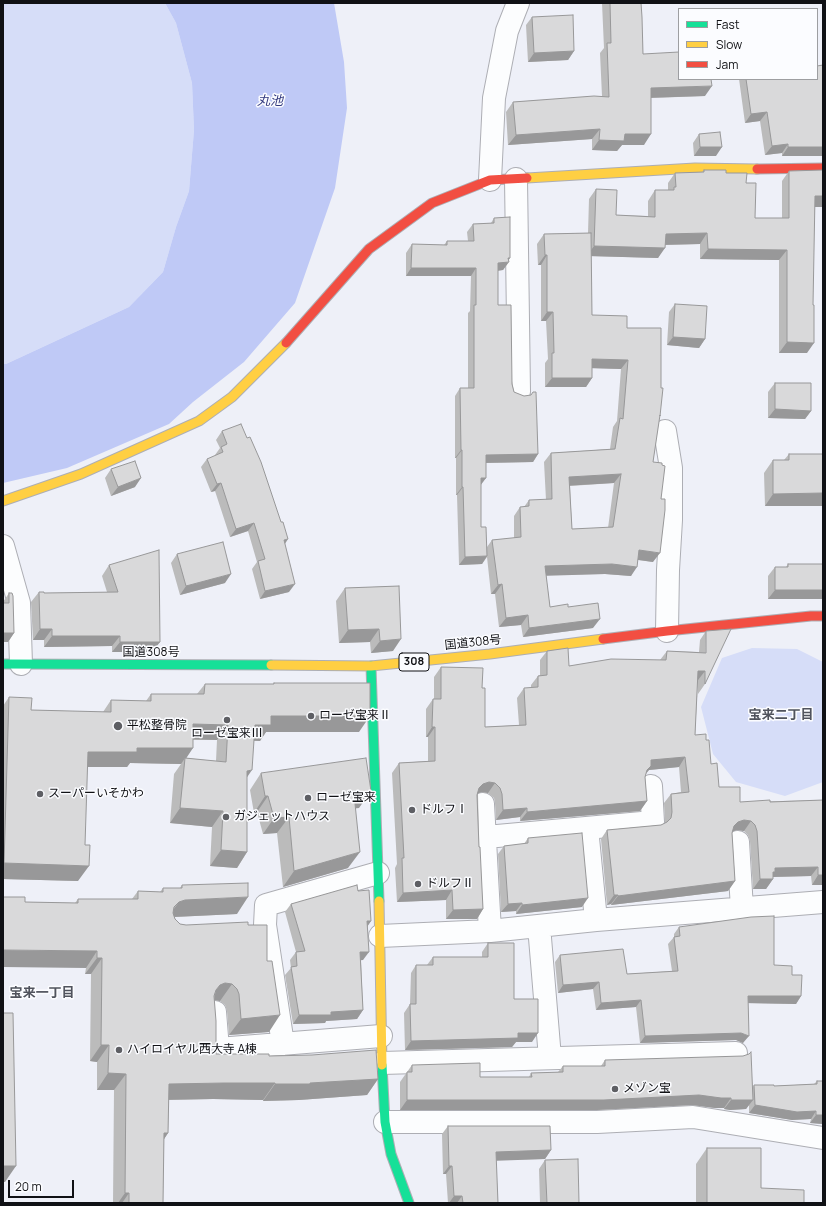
<!DOCTYPE html>
<meta charset="utf-8">
<style>
body{margin:0}
#map{position:relative;width:826px;height:1206px;overflow:hidden;background:#eef0f8;font-family:Manrope,sans-serif}
canvas{display:block}
.frame{position:absolute;inset:0;border:4px solid #101115;pointer-events:none}
.legend{position:absolute;left:678px;top:8px;width:140px;height:72px;box-sizing:border-box;background:#fbfcff;border:1px solid #9d9ea1;margin:0;padding:5px 7px;list-style:none;font-size:12px;color:#101115}
.legend li{display:flex;align-items:center;gap:8px;height:20px}
.legend b{width:20px;border:1px solid #9d9ea1}
.scale{position:absolute;left:8px;top:1180px;width:66px;height:18px;box-sizing:border-box;border:2px solid #101115;border-top:0;padding-left:5px;font-size:12px;line-height:14px;white-space:nowrap;color:#101115;-webkit-text-stroke:3px #fbfcff;paint-order:stroke}
</style>
<div id="map">
<canvas width="826" height="1206"></canvas>
<div class="frame"></div>
<ul class="legend">
<li><b style="height:5px;background:#16e098"></b>Fast</li>
<li><b style="height:5px;background:#ffcf43"></b>Slow</li>
<li><b style="height:5px;background:#f24e42"></b>Jam</li>
</ul>
<div class="scale">20 m</div>
</div>
<script>
const c = document.querySelector('canvas').getContext('2d');
c.lineJoin = 'round';
function fill(path, color) {
  c.fillStyle = color;
  c.fill(path, 'evenodd');
}
function poly(rows) {
  const path = new Path2D();
  for (const r of rows) {
    path.moveTo(r[0], r[1]);
    for (let i = 2; i < r.length; i += 2) path.lineTo(r[i], r[i + 1]);
  }
  return path;
}
function trace(path, color, width, dash) {
  c.strokeStyle = color;
  c.lineWidth = width;
  c.lineCap = dash ? 'butt' : 'round';
  c.setLineDash(dash || []);
  c.stroke(path);
}
function label(font, color, halo, rows, align = 'center') {
  c.font = font + ' Manrope,"Noto Sans JP",sans-serif';
  c.lineWidth = 3;
  c.setLineDash([]);
  c.textBaseline = 'middle';
  c.strokeStyle = halo;
  c.fillStyle = color;
  for (const [text, x, y, turn = 0] of rows) {
    c.save();
    c.translate(x, y);
    c.rotate((+turn || 0) * Math.PI / 180);
    c.textAlign = isNaN(turn) ? turn : align;
    if (halo) c.strokeText(text, 0, 0);
    c.fillText(text, 0, 0);
    c.restore();
  }
}
fill(poly([
 [3,3,165,3,176,23,192,83,194,130,189,191,176,227,163,272,129,307,6,364,3,364],
 [752,648,797,649,823,662,823,782,785,796,736,782,713,754,701,707,722,658]
]), '#d6ddf8');
fill(poly([
 [165,3,334,3,344,62,347,108,335,188,295,303,244,362,193,402,169,424,67,468,3,483,3,364,6,364,129,307,163,272,176,227,189,191,194,130,192,83,176,23]
]), '#bfc9f6');
const street = poly([
 [516,179,519,392],
 [490,180,494,98,507,31,518,3],
 [665,431,671,468,671,520,668,570,667,631],
 [3,546,19,603,21,664],
 [483,804,490,931],
 [587,828,596,920],
 [486,837,653,822,651,786],
 [738,842,742,909],
 [539,926,550,1058],
 [380,936,490,931,596,920,823,902],
 [215,1012,218,1049,381,1036],
 [283,1044,265,925,266,905,378,873],
 [382,1063,736,1053],
 [385,1122,597,1122,693,1117,823,1138]
]);
const fast = poly([
 [3,664,271,665],
 [371,666,379,901],
 [382,1065,385,1122,391,1154,409,1203]
]);
const slow = poly([
 [527,178,695,168,757,169],
 [3,501,81,474,199,421,232,397,286,343],
 [271,665,371,666,490,654,603,639],
 [379,901,382,1065]
]);
const jam = poly([
 [757,169,823,168],
 [286,343,369,249,432,203,490,180,527,178],
 [603,639,667,631,811,616,823,616]
]);
trace(street, '#adaeb4', 24);
trace(fast, '#adaeb4', 11);
trace(slow, '#adaeb4', 11);
trace(jam, '#adaeb4', 11);
trace(street, '#fcfdfe', 22);
trace(fast, '#16e098', 9);
trace(slow, '#ffcf43', 9);
trace(jam, '#f24e42', 9);
fill(poly([
 [602,3,641,3,643,54,705,96,651,98,644,145,622,145,617,151,592,150,592,139,508,145,506,112,513,102,602,96,600,53,604,48],
 [532,17,574,51,568,60,528,62,526,25],
 [739,79,817,79,823,156,782,156,782,153,765,155,760,121,745,123],
 [699,134,716,156,694,156,693,143],
 [704,170,726,173,746,183,755,218,782,218,782,181,789,171,823,170,823,207,815,207,807,353,779,353,779,260,700,259,700,244,665,245,658,258,591,256,592,315,627,328,659,417,653,462,653,562,638,560,631,576,605,574,546,575,550,607,568,607,593,628,523,637,521,625,499,627,495,594,491,594,487,557,482,564,459,565,457,495,456,495,456,458,455,458,455,396,460,388,468,388,468,313,470,311,471,276,406,276,406,253,412,244,444,245,447,241,468,241,467,232,473,224,491,223,494,218,509,261,503,270,498,271,498,305,514,392,538,454,533,462,486,463,486,478,481,484,481,527,487,547,492,540,514,538,514,516,520,507,524,507,529,500,546,500,544,462,551,453,610,449,613,427,617,421,621,369,592,368,592,378,586,387,545,387,545,363,548,359,546,321,541,321,541,265,538,265,537,244,544,234,588,233,589,199,596,189,616,215,648,216,648,201,655,190,668,190,668,183,675,173,702,172],
 [614,483,608,528,572,529,570,486],
 [675,304,705,339,699,348,667,345,669,312],
 [775,383,811,411,805,419,768,418,768,392],
 [222,431,285,544,289,592,260,599,252,569,257,562,248,531,230,537,215,491,211,492,201,467,207,459,215,456,215,455,220,448,216,440],
 [789,454,823,454,823,506,765,506,764,473,773,460,784,460],
 [111,469,135,487,111,496,105,478],
 [177,554,225,583,180,595,171,563],
 [788,564,823,599,768,599,768,576,775,567,786,567],
 [109,565,160,642,152,652,112,652,112,646,44,647,44,640,33,640,31,602,39,592,44,593,107,592,102,576],
 [399,586,393,651,371,653,370,642,339,643,336,601,345,588],
 [9,593,14,633,8,642,3,642,3,602],
 [706,631,705,684,698,694,698,680,695,735,706,740,711,764,719,787,740,802,823,800,823,885,812,885,811,876,773,877,773,879,766,889,753,889,750,841,748,835,744,831,737,830,733,831,732,833,735,881,728,891,611,905,611,904,607,905,601,839,607,830,661,825,665,823,664,803,671,794,681,792,679,767,649,770,646,773,645,777,647,801,640,811,520,821,520,817,496,820,495,803,494,798,488,793,482,792,478,793,479,847,483,909,477,919,446,919,446,900,397,902,395,868,397,864,392,773,399,763,428,761,428,737,426,737,426,709,433,699,434,699,434,677,441,667,482,688,485,727,519,725,517,698,524,688,531,688,531,685,538,676,540,675,540,660,547,651,569,666,660,660,667,651,699,652,700,640],
 [274,683,359,732,266,732,260,741,254,741,247,777,247,852,237,868,210,866,212,827,170,823,174,774,181,764,130,763,127,767,87,767,78,881,3,879,3,706,9,697,31,710,103,712,111,700,146,701,151,694,197,694,205,684,273,684],
 [193,740,217,740,216,761,186,758],
 [261,773,359,808,355,808,348,868,283,887,277,833,263,834,257,812,254,813,250,790],
 [528,838,582,907,516,914,516,911,501,912,498,854,504,846,524,844],
 [182,885,237,914,174,917,175,919,180,924,186,925,248,925,269,1032,229,1035,227,1011,225,1005,220,1001,214,1000,216,1054,269,1056,378,1079,367,1095,299,1100,263,1101,263,1100,213,1099,169,1100,168,1133,164,1139,163,1203,113,1203,114,1090,97,1090,97,1062,90,1061,91,974,85,974,86,968,25,902,75,903,78,899,132,899,138,891,160,892,163,888,180,888],
 [358,891,371,921,368,925,363,960,361,960,363,1010,357,1019,326,1021,325,1023,293,1024,285,975,291,968,290,960,296,952,285,912,291,904],
 [679,927,774,965,792,975,801,996,796,1004,748,1003,743,1043,736,1040,640,1043,636,1007,596,1010,593,989,558,993,555,962,560,955,627,974,672,971,668,944,674,937,674,934],
 [488,943,514,999,532,1042,516,1042,512,1047,405,1050,404,1013,410,1004,411,973,416,965,427,965,433,957,482,957,482,952],
 [605,1060,752,1088,754,1085,774,1086,814,1084,817,1081,823,1081,823,1124,810,1123,811,1119,792,1120,749,1113,749,1105,746,1109,730,1110,724,1109,724,1108,715,1108,692,1105,597,1110,400,1110,400,1082,412,1065,480,1077,529,1077,531,1073,558,1072,563,1066,601,1066],
 [448,1126,551,1150,545,1159,496,1160,498,1203,448,1203,446,1174,443,1174,442,1134],
 [707,1148,761,1188,804,1203,696,1203,696,1164],
 [545,1160,579,1203,540,1203,539,1169]
]), '#bbb');
fill(poly([
 [574,51,568,60,528,62,534,53],
 [712,86,705,96,644,98,651,88],
 [767,112,760,121,745,123,751,114],
 [600,129,592,139,508,145,516,135],
 [625,134,651,134,644,145,622,145,617,151,592,150,599,140],
 [788,144,782,153,765,155,772,146],
 [700,147,722,147,716,156,694,156],
 [788,147,823,147,823,156,782,156],
 [815,196,823,196,823,207,808,207],
 [707,233,700,244,658,245,666,234],
 [594,246,665,248,658,258,587,256],
 [708,249,787,250,779,260,700,259],
 [545,255,547,255,541,265,538,265],
 [508,258,510,258,507,263,509,262,503,270,493,271,498,263],
 [411,268,476,268,471,276,406,276],
 [547,312,553,312,546,321,541,321],
 [673,337,705,339,699,348,667,345],
 [787,342,814,343,807,353,779,353],
 [592,359,628,360,621,369,586,368],
 [552,378,592,378,586,387,545,387],
 [775,409,811,411,805,419,768,418],
 [461,450,462,450,456,458,455,458],
 [538,454,533,462,480,463,486,455],
 [621,474,614,483,563,486,569,477],
 [141,478,135,487,111,496,118,487],
 [481,478,486,478,480,486],
 [221,483,215,491,211,492,217,484],
 [462,487,463,487,457,495,456,495],
 [823,493,823,506,765,506,773,494],
 [254,523,248,531,230,537,236,529],
 [288,539,283,547,284,540],
 [639,550,660,553,653,562,632,559],
 [487,556,482,564,459,565,465,557],
 [612,564,637,567,631,576,605,574,539,576,545,566],
 [231,574,225,583,180,595,186,586],
 [295,584,289,592,260,599,265,591],
 [502,584,495,594,491,594,498,585],
 [775,590,823,590,823,599,768,599],
 [528,615,521,625,499,627,506,618],
 [600,619,593,628,523,637,529,628],
 [40,629,52,629,44,640,33,640],
 [379,629,370,642,339,643,348,630],
 [3,633,14,633,8,642,3,642],
 [52,636,120,636,112,646,44,647],
 [401,639,393,651,371,653,380,641],
 [120,642,160,642,152,652,112,652],
 [698,671,705,671,698,680,691,680],
 [271,716,370,716,359,732,266,732,260,741,244,740,255,725],
 [193,724,228,725,217,740,183,739],
 [432,727,435,727,428,737,426,737],
 [137,748,193,748,185,760,185,758,181,764,130,763,127,767,77,767,88,752],
 [685,757,679,767,649,770,645,775,651,760],
 [252,770,241,786,247,771],
 [489,782,495,783,488,793,482,792,476,794,479,788,483,784],
 [371,791,359,808,342,810,354,794],
 [265,796,268,796,257,812,254,813],
 [647,801,640,811,520,821,527,812],
 [180,808,223,811,212,827,170,823],
 [527,808,520,817,496,820,503,810],
 [289,817,277,833,263,834,274,818],
 [744,820,751,821,744,831,737,830,731,832,734,826,738,822],
 [221,850,247,852,237,868,210,866],
 [360,852,348,868,283,887,294,871],
 [4,863,89,866,78,881,3,879,3,864],
 [818,867,811,876,771,877,773,879,766,889,753,889,760,879,775,868],
 [818,875,823,875,823,885,812,885],
 [735,881,728,891,611,905,618,896],
 [452,890,446,900,397,902,403,893],
 [614,895,618,895,611,904,607,905],
 [248,897,237,914,173,917,163,924,179,902,185,900],
 [588,898,582,907,516,914,522,905],
 [522,903,516,911,501,912,508,904],
 [483,909,477,919,446,919,453,910],
 [367,921,371,921,365,930],
 [3,950,97,951,86,968,3,967],
 [360,952,369,952,363,960,354,961],
 [97,958,102,958,91,974,85,974],
 [599,982,593,989,558,993,563,985],
 [225,983,232,984,220,1001,214,1000,216,990,220,985],
 [748,996,801,996,796,1004,743,1003],
 [641,1000,636,1007,596,1010,601,1003],
 [363,1010,357,1019,326,1021,325,1023,293,1024,299,1015,331,1012],
 [280,1015,269,1032,229,1035,241,1019],
 [518,1033,538,1033,532,1042,516,1042,512,1047,405,1050,411,1041],
 [741,1033,749,1036,743,1043,736,1040,640,1043,645,1036],
 [101,1045,109,1045,97,1062,90,1061],
 [108,1073,126,1074,114,1090,97,1090],
 [378,1079,367,1095,299,1100,263,1101,275,1084,310,1083],
 [224,1083,275,1083,263,1100,213,1099,157,1100,169,1084],
 [699,1095,731,1098,724,1108,715,1108,692,1105,597,1110,400,1110,407,1100],
 [731,1100,753,1100,746,1109,730,1110,724,1109],
 [755,1105,816,1111,811,1119,792,1120,749,1113],
 [816,1115,823,1115,823,1124,810,1123],
 [164,1133,168,1133,157,1150],
 [551,1150,545,1159,490,1161,496,1152],
 [3,1166,16,1166,5,1182,3,1182],
 [449,1166,452,1166,446,1174,443,1174],
 [125,1193,129,1193,122,1203,118,1203],
 [454,1196,462,1196,457,1203,449,1203]
]), '#989899');
const building = poly([
 [610,3,641,3,642,17,643,54,679,52,679,79,711,79,712,86,651,88,651,134,625,134,624,141,599,140,600,129,516,135,513,102,594,96,609,97,607,43,611,43,610,3],
 [573,15,574,51,534,53,532,17,573,15],
 [823,65,823,147,788,147,788,144,772,146,767,112,751,114,746,79,817,79,817,66,823,65],
 [720,132,722,147,700,147,699,134,720,132],
 [704,170,726,170,726,173,747,173,746,183,756,183,755,218,789,218,789,171,823,170,823,196,815,196,813,305,814,305,814,343,787,342,787,250,708,249,707,233,666,234,665,248,594,246,596,189,617,190,616,215,655,217,655,190,674,190,674,187,676,187,675,173,704,172,704,170],
 [510,217,510,258,508,258,509,262,498,263,498,305,511,305,512,384,514,392,524,396,531,395,533,392,536,392,538,454,486,455,486,478,481,478,481,527,486,527,487,556,465,557,463,487,462,487,462,450,461,450,460,388,474,388,474,305,476,305,476,268,411,268,412,244,447,245,447,241,474,241,473,224,494,223,494,218,510,217],
 [591,233,592,315,627,316,627,328,661,328,661,388,663,388,660,416,660,415,653,462,662,463,662,465,665,466,661,499,665,499,665,510,660,553,639,550,637,567,612,564,545,566,550,607,568,604,568,607,598,603,600,619,529,628,528,615,506,618,502,584,498,585,492,540,521,537,520,507,529,506,529,500,552,499,551,453,615,449,620,418,623,419,628,360,592,359,592,378,552,378,552,353,554,353,553,312,547,312,547,255,545,255,544,234,591,233],
 [621,474,613,527,572,529,569,477,621,474],
 [675,304,707,306,705,339,673,337,675,304],
 [775,383,811,383,811,411,775,409,775,383],
 [241,424,247,438,250,437,261,462,281,522,283,522,288,539,284,540,295,584,265,591,258,561,265,559,254,523,236,529,221,483,217,484,207,459,223,452,221,447,227,444,222,431,241,424],
 [789,454,823,454,823,493,773,494,773,460,789,460,789,454],
 [135,461,141,478,118,487,111,469,135,461],
 [223,542,231,574,186,586,177,554,223,542],
 [159,550,160,642,120,642,120,636,52,636,52,629,40,629,39,592,44,592,44,593,118,592,109,565,159,550],
 [788,564,823,564,823,590,775,590,775,567,788,567,788,564],
 [399,586,401,639,380,641,379,629,348,630,345,588,399,586],
 [9,593,12,593,13,596,14,633,3,633,3,603,9,603,9,593],
 [731,629,705,684,705,671,698,671,695,735,706,734,706,740,709,740,711,764,717,763,719,787,740,787,740,802,770,800,770,802,823,800,823,875,818,875,818,867,775,868,775,872,773,872,773,879,760,879,757,831,755,825,751,821,744,820,738,822,734,826,732,833,735,881,618,896,618,895,614,895,607,830,661,825,667,822,671,818,672,812,671,794,689,792,685,757,651,760,651,766,647,770,645,777,647,801,527,812,527,808,503,810,502,794,500,788,495,783,489,782,483,784,479,788,477,795,479,847,480,847,483,909,453,910,452,890,403,893,402,858,404,858,399,763,435,761,435,727,432,727,433,699,441,699,441,667,483,668,482,688,485,688,485,727,526,725,524,688,538,687,538,676,547,675,547,651,568,648,569,666,611,659,666,660,667,651,706,653,706,631,731,629],
 [274,683,370,683,370,716,271,716,271,725,255,725,252,770,247,771,247,852,221,850,223,811,180,808,185,758,226,762,228,725,193,724,193,748,137,748,137,752,88,752,85,845,90,845,89,866,4,863,9,697,32,698,31,710,111,712,111,700,151,701,151,694,204,694,205,684,274,684,274,683],
 [366,758,371,791,354,794,360,852,294,871,289,817,274,818,268,796,265,796,261,773,366,758],
 [582,833,588,898,522,905,522,903,508,904,504,846,528,843,528,838,582,833],
 [248,883,248,897,185,900,179,902,174,907,173,913,175,919,180,924,186,925,248,922,248,925,267,925,267,961,272,961,280,1015,241,1019,239,994,237,989,232,984,225,983,220,985,216,990,214,996,216,1021,216,1054,269,1054,269,1056,312,1055,376,1050,378,1079,310,1083,310,1084,275,1084,275,1083,224,1083,169,1084,168,1133,164,1133,163,1203,129,1203,129,1193,125,1193,126,1074,108,1073,109,1045,101,1045,102,958,97,958,97,951,3,950,3,897,25,897,25,902,78,903,78,899,138,899,138,891,163,892,163,888,182,888,182,885,248,883],
 [357,885,358,891,369,890,371,921,367,921,369,952,360,952,363,1010,331,1012,331,1015,299,1015,291,967,297,966,296,952,305,951,291,904,357,885],
 [774,916,774,965,792,966,792,975,802,975,801,996,748,996,749,1036,741,1033,645,1036,641,1000,601,1003,599,982,563,985,560,955,623,949,627,974,678,971,674,937,680,936,679,927,751,917,774,916],
 [488,943,514,943,514,999,538,999,538,1033,518,1033,518,1038,411,1041,410,1004,416,1004,416,965,433,965,433,957,488,957,488,943],
 [3,1013,13,1013,16,1166,3,1166,3,1013],
 [751,1052,753,1100,731,1100,731,1098,721,1098,699,1095,604,1100,407,1100,407,1072,412,1072,412,1065,480,1063,480,1077,532,1077,531,1073,563,1072,563,1066,605,1066,605,1060,743,1056,749,1054,751,1052],
 [817,1081,823,1081,823,1115,816,1115,816,1111,797,1112,755,1105,754,1085,774,1085,774,1086,817,1084,817,1081],
 [448,1126,550,1126,551,1150,496,1152,498,1203,463,1203,462,1196,454,1196,452,1166,449,1166,448,1126],
 [707,1148,761,1148,761,1188,804,1190,804,1203,707,1203,707,1148],
 [578,1159,579,1203,547,1203,545,1160,578,1159]
]);
fill(building, '#d9d9da');
trace(building, '#989899', 1);
for (const [x, y, r, color] of [
 [311,716,4,"#5e5f64"],
 [227,720,4,"#5e5f64"],
 [118,726,5,"#5e5f64"],
 [40,794,4,"#5e5f64"],
 [308,798,4,"#5e5f64"],
 [412,810,4,"#5e5f64"],
 [226,817,4,"#5e5f64"],
 [418,884,4,"#5e5f64"],
 [119,1050,4,"#5e5f64"],
 [615,1089,4,"#5e5f64"]
]) {
  const dot = new Path2D();
  dot.arc(x, y, r, 0, 2 * Math.PI);
  c.fillStyle = color;
  c.fill(dot);
  trace(dot, '#fbfcff', 1.5);
}
for (const [x, y, w] of [
 [414,662,30]
]) {
  const box = new Path2D();
  box.roundRect(x - w / 2, y - 9, w, 18, 3);
  c.fillStyle = '#fbfcff';
  c.fill(box);
  trace(box, '#101115', 1);
}
label('bold 11px', '#101115', null, [
 ["308",414,662]
]);
label('12px', '#101115', '#fbfcff', [
 ["国道308号",473,643,-6],
 ["国道308号",151,653]
]);
label('12px', '#101115', '#fbfcff', [
 ["ローゼ宝来Ⅱ",319,716],
 ["平松整骨院",127,726],
 ["ローゼ宝来Ⅲ",227,734,"center"],
 ["スーパーいそかわ",48,794],
 ["ローゼ宝来",316,798],
 ["ドルフⅠ",420,810],
 ["ガジェットハウス",234,817],
 ["ドルフⅡ",426,884],
 ["ハイロイヤル西大寺 A棟",127,1050],
 ["メゾン宝",623,1089]
], 'left');
label('italic 13px', '#32397f', '#fbfcff', [
 ["丸池",270,101]
]);
label('bold 13px', '#50535d', '#fbfcff', [
 ["宝来二丁目",781,715],
 ["宝来一丁目",42,993]
]);
</script>
